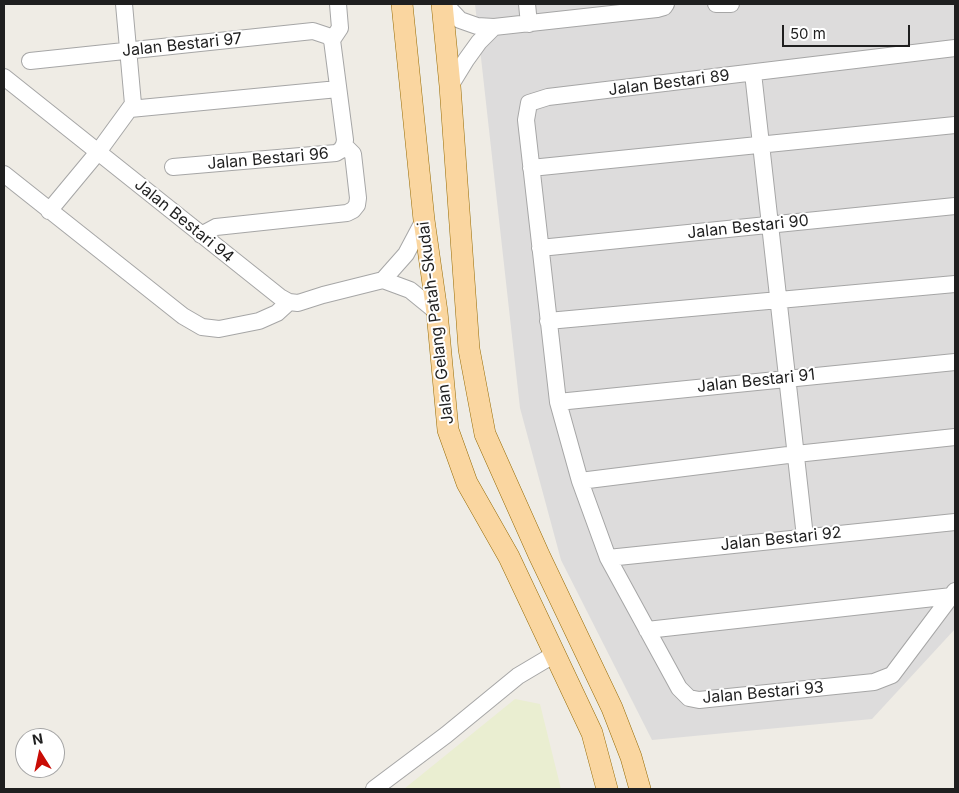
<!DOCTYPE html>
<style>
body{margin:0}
#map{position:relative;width:959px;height:793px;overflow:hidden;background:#efece5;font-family:Inter,sans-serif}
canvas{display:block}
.frame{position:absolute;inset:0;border:5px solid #1f1f1f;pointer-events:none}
.north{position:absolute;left:15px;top:728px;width:50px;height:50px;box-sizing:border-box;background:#fff;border:1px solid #a5a5a5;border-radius:50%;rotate:350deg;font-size:14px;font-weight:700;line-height:20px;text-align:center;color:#1f1f1f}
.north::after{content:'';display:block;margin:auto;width:18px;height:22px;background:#c90c05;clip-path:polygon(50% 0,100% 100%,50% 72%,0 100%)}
.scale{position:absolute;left:782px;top:25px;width:128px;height:22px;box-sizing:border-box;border:2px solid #1f1f1f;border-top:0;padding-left:6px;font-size:15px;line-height:18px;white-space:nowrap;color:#1f1f1f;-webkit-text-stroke:4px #fff;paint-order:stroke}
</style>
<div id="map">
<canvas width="959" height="793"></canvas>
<div class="frame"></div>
<div class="north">N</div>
<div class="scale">50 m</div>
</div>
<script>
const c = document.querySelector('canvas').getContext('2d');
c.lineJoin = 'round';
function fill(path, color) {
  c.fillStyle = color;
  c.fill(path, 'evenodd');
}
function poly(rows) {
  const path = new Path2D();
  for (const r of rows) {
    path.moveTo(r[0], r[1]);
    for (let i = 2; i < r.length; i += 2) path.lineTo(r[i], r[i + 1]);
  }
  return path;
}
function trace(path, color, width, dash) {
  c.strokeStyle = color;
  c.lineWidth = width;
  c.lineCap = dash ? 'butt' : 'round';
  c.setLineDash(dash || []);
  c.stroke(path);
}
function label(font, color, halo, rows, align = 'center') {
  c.font = font + ' Inter,sans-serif';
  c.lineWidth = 4;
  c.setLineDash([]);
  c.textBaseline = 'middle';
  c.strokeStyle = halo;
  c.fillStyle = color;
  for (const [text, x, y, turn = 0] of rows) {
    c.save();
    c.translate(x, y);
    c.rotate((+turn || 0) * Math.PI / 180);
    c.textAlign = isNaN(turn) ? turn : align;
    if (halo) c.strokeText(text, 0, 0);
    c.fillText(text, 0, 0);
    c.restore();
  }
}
fill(poly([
 [475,4,955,4,955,629,872,719,652,740,561,560,520,408]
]), '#dddcdc');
fill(poly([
 [515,699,540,704,561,789,404,789]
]), '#eaeed1');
const minor = poly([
 [445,4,460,20,477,26,494,27,657,9,664,7,666,4],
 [527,4,529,24],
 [716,4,731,4],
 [332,40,340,28,338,4],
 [955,48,548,97,529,103,526,120,558,402,580,481,608,558,679,688,689,698,699,700,874,682,892,675,955,591],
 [30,61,313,31,328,36,332,40],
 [753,73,805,537],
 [4,77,280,297,289,302,298,303,323,295,383,280],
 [450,86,466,60,479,42,494,27],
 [130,109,338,89],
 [173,167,336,153,341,150,344,145,345,140,332,40],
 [531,168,955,125],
 [4,174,183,316,202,327,219,329,259,321,277,313,289,302],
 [49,211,98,152,133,104,124,4],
 [201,235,216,227,347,213,353,210,357,205,358,198,353,154,344,145],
 [540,248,955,206],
 [383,280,406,254,424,220],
 [383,280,410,290,437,312],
 [548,321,955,284],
 [558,402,955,362],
 [580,481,796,454,955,437],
 [608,558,955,522],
 [647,630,952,596],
 [374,789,446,735,518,676,555,654]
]);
const major = poly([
 [402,4,424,220,437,312,448,430,467,483,509,557,592,733,607,789],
 [442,4,450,86,469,349,485,434,539,555,612,708,631,757,640,789]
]);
trace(minor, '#a6a6a6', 18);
trace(major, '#966b04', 22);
trace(minor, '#fff', 16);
trace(major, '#fad6a0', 21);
label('16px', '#1f1f1f', '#fff', [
 ["Jalan Bestari 97",182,45,-6],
 ["Jalan Bestari 89",669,83,-7],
 ["Jalan Bestari 96",268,159,-5],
 ["Jalan Bestari 94",184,221,39],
 ["Jalan Bestari 90",748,227,-6],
 ["Jalan Gelang Patah-Skudai",436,323,-97],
 ["Jalan Bestari 91",756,381,-6],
 ["Jalan Bestari 92",781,539,-6],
 ["Jalan Bestari 93",763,693,-5]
]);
</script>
